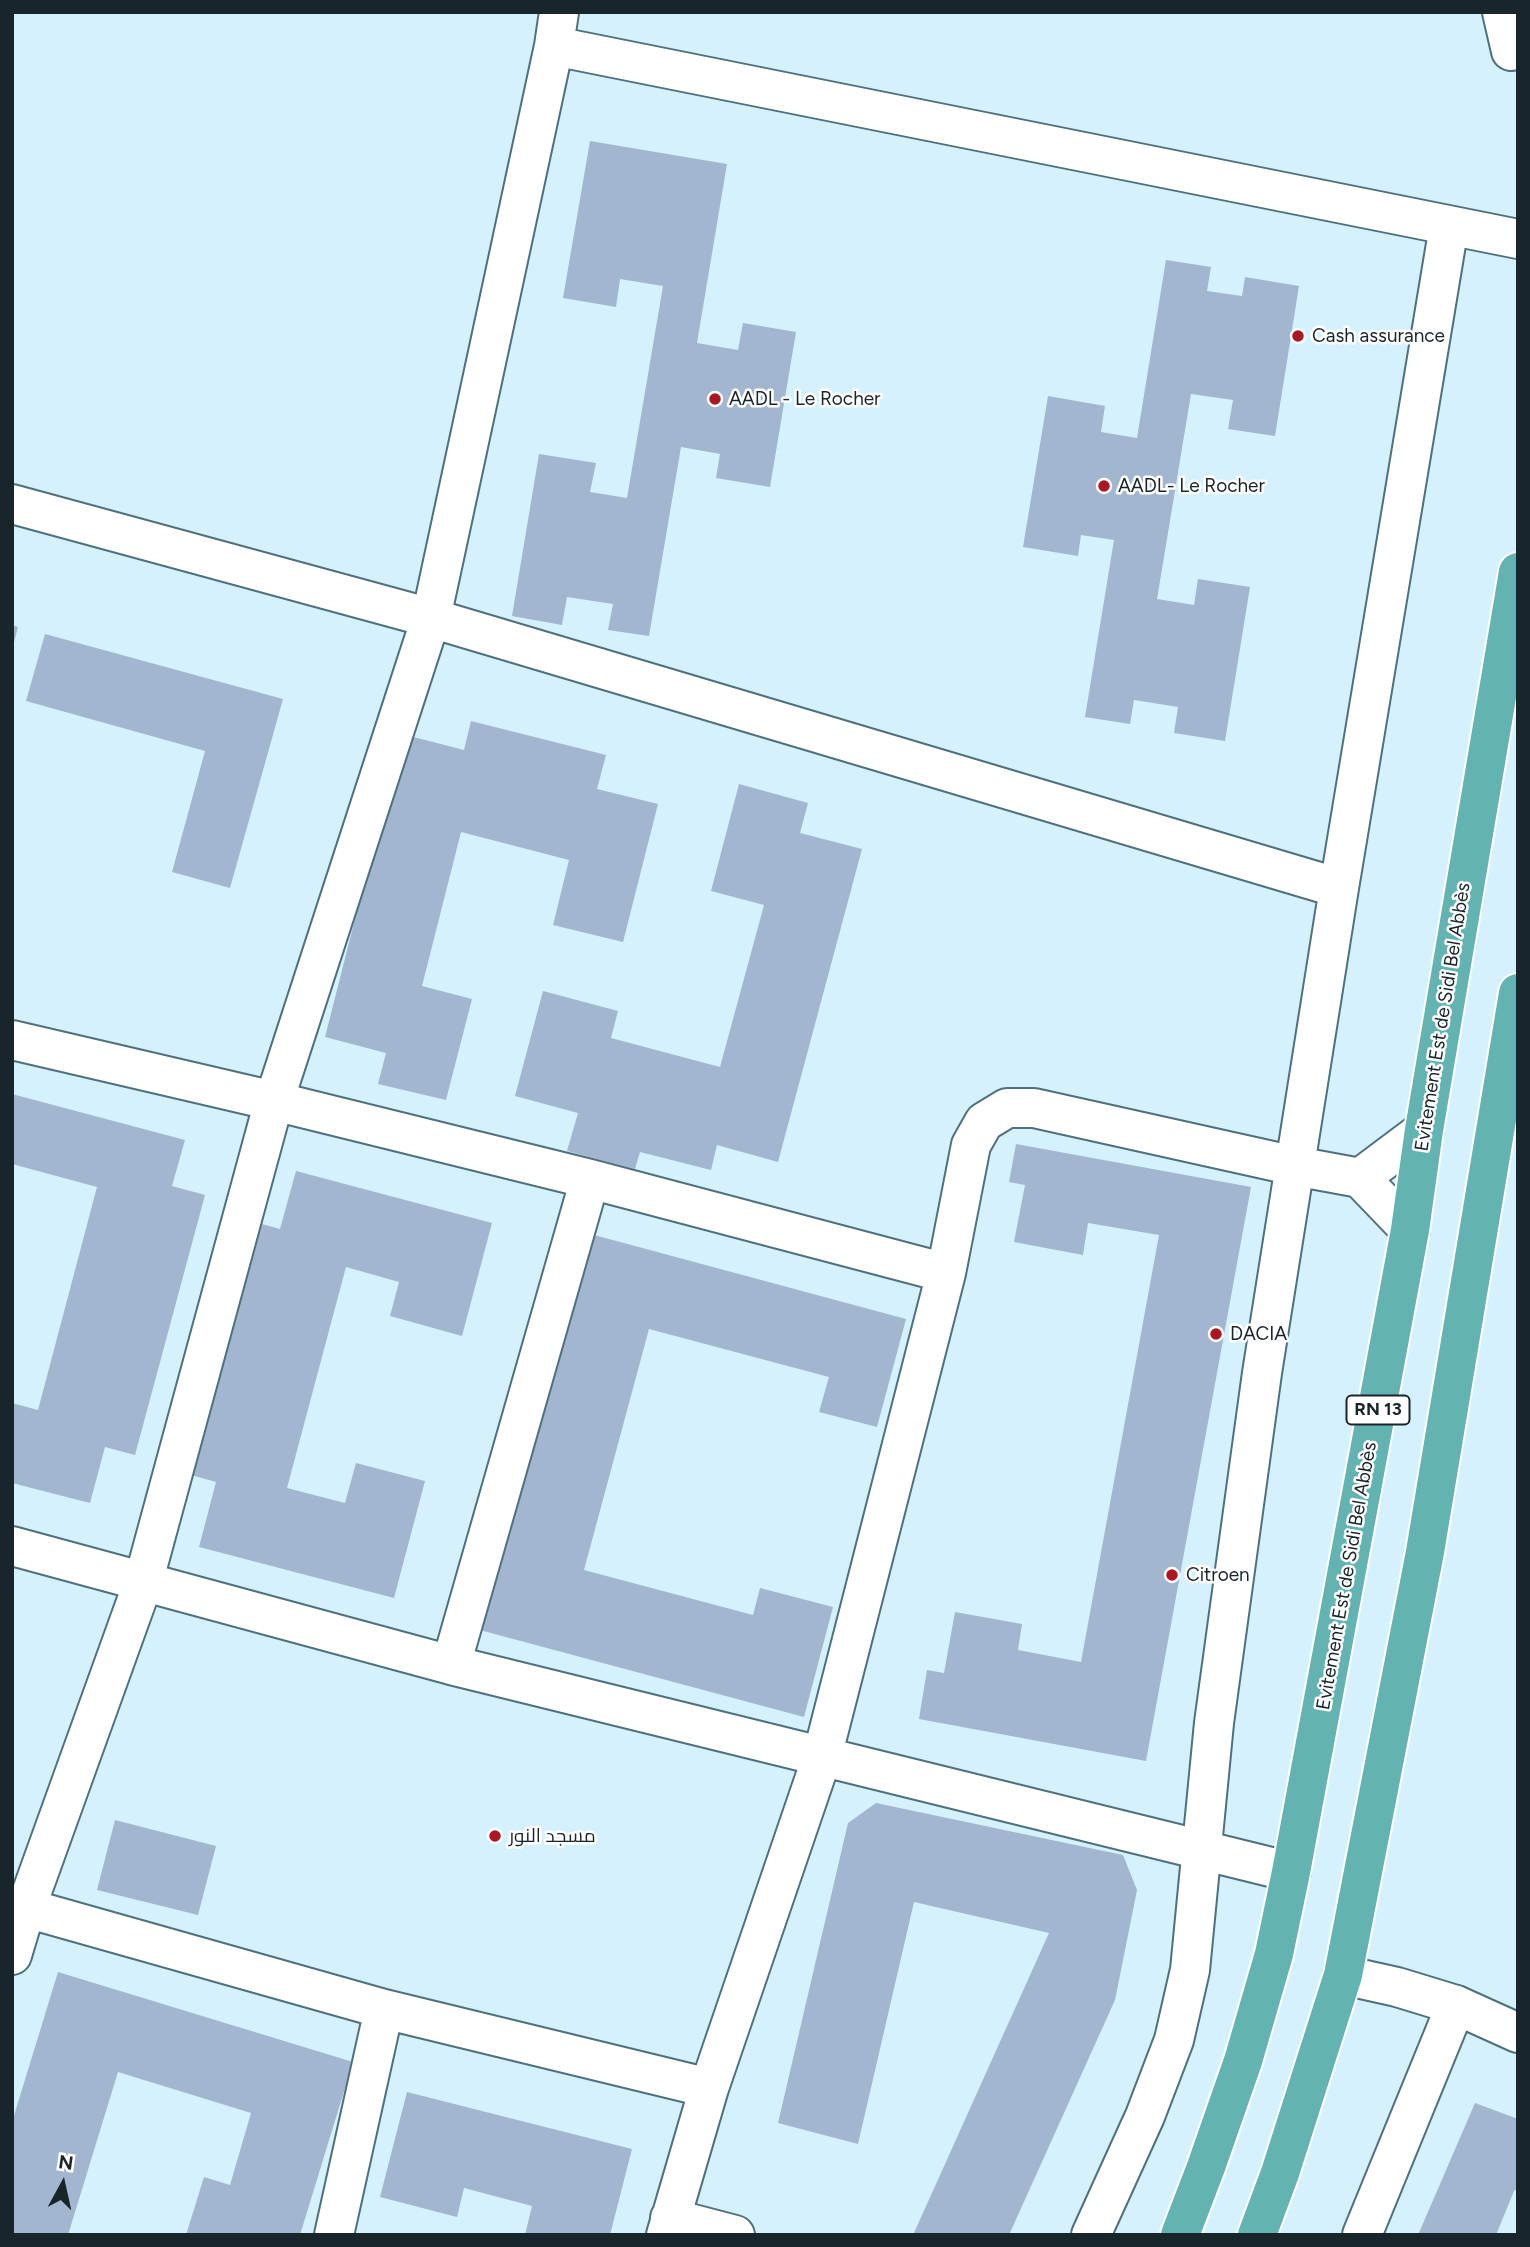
<!DOCTYPE html>
<meta charset="utf-8">
<style>
body{margin:0}
#map{position:relative;width:1530px;height:2247px;overflow:hidden;background:#d4f1fd;font-family:Figtree,sans-serif}
canvas{display:block}
.frame{position:absolute;inset:0;border:14px solid #18252b;pointer-events:none}
.north{position:absolute;left:28px;top:2149px;width:70px;height:70px;-webkit-text-stroke:5px #fff;paint-order:stroke;rotate:8deg;font-size:19px;font-weight:700;line-height:28px;text-align:center;color:#18252b}
.north::after{content:'';display:block;margin:auto;width:24px;height:32px;background:#18252b;clip-path:polygon(50% 0,100% 100%,50% 72%,0 100%)}
</style>
<div id="map">
<canvas width="1530" height="2247"></canvas>
<div class="frame"></div>
<div class="north">N</div>
</div>
<script>
const c = document.querySelector('canvas').getContext('2d');
c.lineJoin = 'round';
function fill(path, color) {
  c.fillStyle = color;
  c.fill(path, 'evenodd');
}
function poly(rows) {
  const path = new Path2D();
  for (const r of rows) {
    path.moveTo(r[0], r[1]);
    for (let i = 2; i < r.length; i += 2) path.lineTo(r[i], r[i + 1]);
  }
  return path;
}
function trace(path, color, width, dash) {
  c.strokeStyle = color;
  c.lineWidth = width;
  c.lineCap = dash ? 'butt' : 'round';
  c.setLineDash(dash || []);
  c.stroke(path);
}
function label(font, color, halo, rows, align = 'center') {
  c.font = font + ' Figtree,Cairo,sans-serif';
  c.lineWidth = 5;
  c.setLineDash([]);
  c.textBaseline = 'middle';
  c.strokeStyle = halo;
  c.fillStyle = color;
  for (const [text, x, y, turn = 0] of rows) {
    c.save();
    c.translate(x, y);
    c.rotate((+turn || 0) * Math.PI / 180);
    c.textAlign = isNaN(turn) ? turn : align;
    if (halo) c.strokeText(text, 0, 0);
    c.fillText(text, 0, 0);
    c.restore();
  }
}
fill(poly([
 [590,141,727,164,697,343,738,350,743,323,796,332,770,487,716,478,720,454,681,447,649,636,608,630,613,604,567,597,562,625,512,616,539,454,596,463,590,492,627,498,663,286,620,279,616,307,563,298],
 [1166,260,1211,267,1207,291,1242,296,1245,277,1299,286,1275,436,1228,429,1233,400,1191,394,1157,599,1194,605,1198,579,1250,587,1225,741,1174,733,1178,707,1134,700,1130,724,1085,717,1114,540,1081,535,1078,556,1023,547,1048,396,1105,406,1101,432,1137,438],
 [12,625,18,627,13,646,12,646],
 [45,634,283,699,230,888,172,872,205,751,26,701],
 [471,721,606,755,597,789,658,804,623,942,553,925,569,860,461,832,422,986,472,999,446,1100,378,1084,386,1053,325,1037,402,734,464,750],
 [739,784,808,803,800,833,862,849,778,1162,717,1145,711,1170,640,1152,635,1169,567,1151,578,1113,515,1096,543,991,618,1011,611,1038,720,1067,764,905,711,891],
 [12,1094,185,1140,172,1186,205,1195,135,1455,105,1447,90,1503,12,1483,12,1403,38,1410,97,1187,12,1164],
 [1016,1144,1251,1187,1146,1761,919,1719,927,1670,944,1673,955,1612,1022,1624,1018,1650,1081,1662,1159,1235,1088,1223,1083,1255,1014,1242,1025,1185,1009,1182],
 [296,1171,492,1223,462,1336,390,1316,399,1282,346,1267,287,1488,345,1503,356,1463,425,1481,394,1598,199,1547,216,1482,184,1473,251,1221,280,1229],
 [583,1232,906,1319,877,1427,819,1412,829,1377,649,1329,584,1570,753,1615,760,1588,833,1607,804,1717,476,1629],
 [876,1803,1123,1855,1137,1890,1115,2000,1009,2235,913,2235,1049,1933,914,1902,858,2144,778,2123,848,1823],
 [115,1820,216,1846,198,1915,97,1890],
 [58,1972,353,2062,300,2235,186,2235,204,2177,230,2185,251,2113,118,2072,68,2235,12,2235,12,2122],
 [407,2092,632,2149,610,2235,525,2235,532,2206,464,2188,457,2217,380,2197],
 [1475,2103,1518,2119,1518,2188,1514,2191,1496,2235,1418,2235]
]), '#a3b6d0');
const minor = poly([
 [1502,12,1511,51],
 [554,46,1518,239],
 [12,504,431,618,1339,888],
 [12,1040,274,1101,590,1179,946,1273],
 [1410,1230,1360,1178,1424,1130],
 [12,1546,451,1665,1291,1872],
 [451,1665,590,1179],
 [12,1904,384,2009,709,2088],
 [12,1955,26,1908,143,1583,274,1101,431,618,554,46,559,12],
 [670,2218,735,2235],
 [334,2235,384,2009],
 [666,2235,709,2088,822,1757,946,1273,971,1145,984,1122,1007,1108,1034,1108,1295,1166,1360,1178],
 [1091,2235,1145,2116,1174,2040,1190,1970,1214,1723,1262,1373,1339,888,1449,226],
 [1362,2235,1456,2005]
]);
const tertiary = poly([
 [1343,1975,1397,1987,1456,2005,1518,2033]
]);
const trunk = poly([
 [1180,2235,1206,2167,1243,2061,1274,1954,1291,1872,1410,1230,1424,1130,1518,572],
 [1257,2235,1280,2173,1343,1975,1425,1552,1518,993]
]);
trace(minor, '#4f707e', 42);
trace(tertiary, '#4f707e', 42);
trace(trunk, '#fff', 42);
trace(minor, '#fff', 38);
trace(tertiary, '#fff', 38);
trace(trunk, '#62b3b2', 38);
for (const [x, y, r, color] of [
 [1298,336,7,"#ab1724"],
 [715,399,7,"#ab1724"],
 [1104,486,7,"#ab1724"],
 [1216,1334,7,"#ab1724"],
 [1172,1575,7,"#ab1724"],
 [495,1836,7,"#ab1724"]
]) {
  const dot = new Path2D();
  dot.arc(x, y, r, 0, 2 * Math.PI);
  c.fillStyle = color;
  c.fill(dot);
  trace(dot, '#fff', 2.5);
}
for (const [x, y, w] of [
 [1378,1410,63]
]) {
  const box = new Path2D();
  box.roundRect(x - w / 2, y - 14.5, w, 29, 5);
  c.fillStyle = '#fff';
  c.fill(box);
  trace(box, '#18252b', 2);
}
label('bold 18px', '#18252b', null, [
 ["RN 13",1378,1410]
]);
label('19px', '#18252b', '#fff', [
 ["Cash assurance",1312,336],
 ["AADL - Le Rocher",729,399],
 ["AADL- Le Rocher",1118,486],
 ["DACIA",1230,1334],
 ["Citroen",1186,1575],
 ["مسجد النور",509,1836]
], 'left');
label('19px', '#18252b', '#fff', [
 ["Evitement Est de Sidi Bel Abbès",1443,1017,-81],
 ["Evitement Est de Sidi Bel Abbès",1347,1576,-80]
]);
</script>
